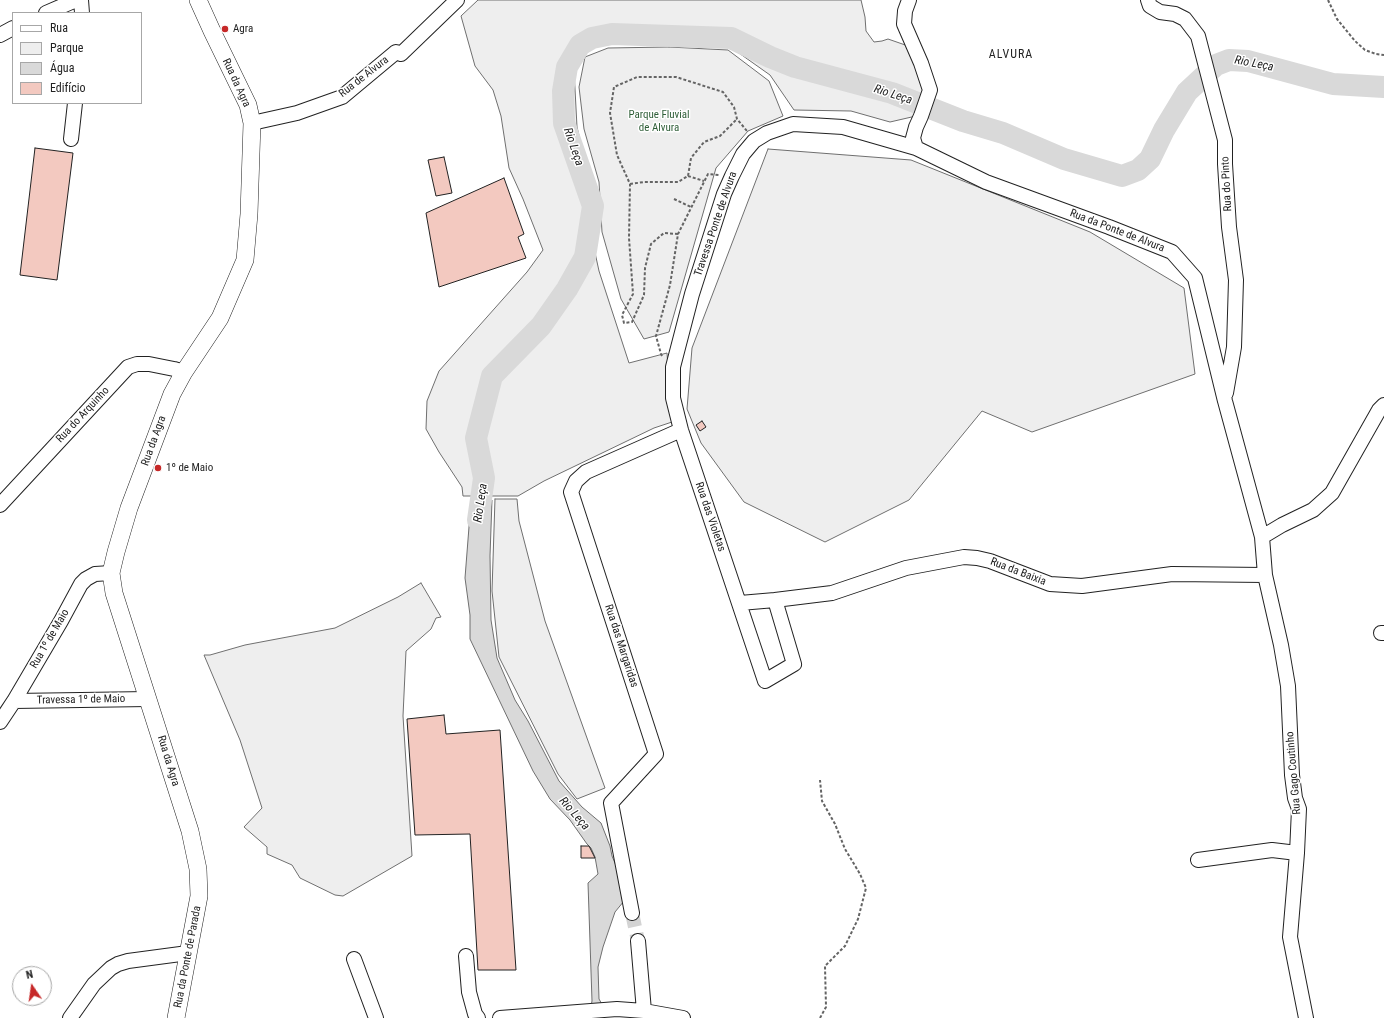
<!DOCTYPE html>
<meta charset="utf-8">
<style>
body{margin:0}
#map{position:relative;width:1384px;height:1018px;overflow:hidden;background:#fff;font-family:"Roboto Condensed",sans-serif}
canvas{display:block}
.legend{position:absolute;left:12px;top:12px;width:130px;height:92px;box-sizing:border-box;background:#fff;border:1px solid #a7a7a7;margin:0;padding:5px 7px;list-style:none;font-size:12px;color:#222}
.legend li{display:flex;align-items:center;gap:8px;height:20px}
.legend b{width:20px;border:1px solid #a7a7a7}
.north{position:absolute;left:12px;top:966px;width:40px;height:40px;box-sizing:border-box;background:#fff;border:1px solid #a7a7a7;border-radius:50%;rotate:347deg;font-size:11px;font-weight:700;line-height:16px;text-align:center;color:#222}
.north::after{content:'';display:block;margin:auto;width:14px;height:18px;background:#c62828;clip-path:polygon(50% 0,100% 100%,50% 72%,0 100%)}
</style>
<div id="map">
<canvas width="1384" height="1018"></canvas>
<ul class="legend">
<li><b style="height:5px;background:#fff"></b>Rua</li>
<li><b style="height:11px;background:#eee"></b>Parque</li>
<li><b style="height:11px;background:#d9d9d9"></b>Água</li>
<li><b style="height:11px;background:#f3c9c0"></b>Edifício</li>
</ul>
<div class="north">N</div>
</div>
<script>
const c = document.querySelector('canvas').getContext('2d');
c.lineJoin = 'round';
function fill(path, color) {
  c.fillStyle = color;
  c.fill(path, 'evenodd');
}
function poly(rows) {
  const path = new Path2D();
  for (const r of rows) {
    path.moveTo(r[0], r[1]);
    for (let i = 2; i < r.length; i += 2) path.lineTo(r[i], r[i + 1]);
  }
  return path;
}
function trace(path, color, width, dash) {
  c.strokeStyle = color;
  c.lineWidth = width;
  c.lineCap = dash ? 'butt' : 'round';
  c.setLineDash(dash || []);
  c.stroke(path);
}
function label(font, color, halo, rows, align = 'center') {
  c.font = font + ' "Roboto Condensed",sans-serif';
  c.lineWidth = 3;
  c.setLineDash([]);
  c.textBaseline = 'middle';
  c.strokeStyle = halo;
  c.fillStyle = color;
  for (const [text, x, y, turn = 0] of rows) {
    c.save();
    c.translate(x, y);
    c.rotate((+turn || 0) * Math.PI / 180);
    c.textAlign = isNaN(turn) ? turn : align;
    if (halo) c.strokeText(text, 0, 0);
    c.fillText(text, 0, 0);
    c.restore();
  }
}
const green = poly([
 [478,0,861,0,865,17,866,31,874,42,882,41,888,39,911,47,927,90,916,116,890,122,851,111,794,110,770,75,729,46,614,42,588,49,574,70,577,127,597,212,594,248,599,271,629,363,667,353,670,397,675,421,654,428,544,481,518,496,463,496,462,487,439,452,426,429,427,401,439,371,527,272,543,250,523,199,509,168,501,116,493,90,475,66,461,16,478,0],
 [669,47,728,50,769,81,783,116,748,131,716,168,669,332,644,339,621,299,602,232,599,182,584,129,579,87,585,57,608,48,669,47],
 [768,149,911,160,1090,232,1184,288,1195,374,1032,432,982,411,909,500,825,542,744,502,701,443,687,409,692,348,768,149],
 [495,499,517,499,519,521,545,621,592,752,605,788,577,799,558,774,499,657,492,591,495,499],
 [421,583,441,617,436,618,431,629,406,651,403,716,412,856,343,896,335,895,300,878,292,865,267,854,267,847,244,827,262,808,240,740,204,655,210,655,245,645,335,628,398,597,421,583]
]);
fill(green, '#eee');
trace(green, '#6f6f6f', 1);
const water = poly([
 [475,484,492,500,490,556,491,620,497,658,515,700,528,721,559,781,582,807,601,823,610,846,612,856,618,870,624,901,615,912,603,947,598,967,599,999,603,1006,591,1006,592,1001,588,883,598,874,595,857,591,848,587,844,570,820,550,799,533,771,470,639,470,615,465,578,470,514,475,484]
]);
fill(water, '#d9d9d9');
trace(water, '#6f6f6f', 1);
trace(poly([
 [478,520,484,478,476,438,492,376,541,326,567,289,585,257,593,206,564,123,563,91,567,67,580,45,592,38,612,34,731,38,770,57,795,67,892,93,963,121,1003,133,1064,159,1122,176,1138,170,1150,159,1164,130,1187,92,1216,65,1229,60,1248,61,1333,84,1384,87]
]), '#d9d9d9', 22);
const building = poly([
 [35,148,73,153,57,280,20,275,35,148],
 [444,157,452,193,436,196,428,160,444,157],
 [504,178,524,234,518,237,526,258,439,287,426,213,504,178],
 [702,421,706,427,700,431,696,425,702,421],
 [444,715,446,734,500,730,516,970,478,970,470,834,415,835,407,719,444,715],
 [581,846,589,846,595,858,581,858,581,846]
]);
fill(building, '#f3c9c0');
trace(building, '#222', 1);
trace(poly([
 [632,913,638,941]
]), '#d3d3d3', 14, [14, 7]);
const minor = poly([
 [81,0,82,13],
 [909,0,905,11,904,24,921,63,930,90,921,116,916,127,913,138,916,148],
 [1148,0,1150,6,1160,12,1175,14,1185,19,1198,36,1225,140,1225,164,1229,227,1236,280,1234,347,1226,393],
 [46,13,76,0],
 [0,35,13,28],
 [252,123,297,113,342,97,396,52,401,54,457,0],
 [71,139,75,103],
 [0,505,128,367,137,364,149,364,174,369,184,372],
 [1262,537,1282,525,1313,510,1332,493,1379,410,1384,405],
 [775,600,832,593,906,568,964,557,977,558,990,561,1050,584,1082,586,1172,574,1265,575],
 [740,603,775,600,794,664,765,681,681,430,673,398,673,367,692,294,724,194,732,176,743,154,754,141,767,133,793,124,843,127,916,148,986,182,1109,227,1172,252,1195,278,1225,401,1262,537,1265,575,1281,645,1288,686,1292,775,1295,798,1299,809,1297,853,1290,937,1306,1018],
 [1381,633,1384,633],
 [14,701,148,699],
 [0,722,14,701,61,621,81,584,86,579,95,574,111,573],
 [1198,860,1272,850,1297,853],
 [632,913,611,803,656,754,571,492,576,481,586,472,681,430],
 [638,941,644,1011],
 [466,956,469,992,475,1014,478,1018],
 [354,959,376,1018],
 [70,1018,94,984,111,968,118,964,128,961,188,953],
 [500,1018,617,1009,644,1011,683,1018]
]);
const major = poly([
 [176,1018,199,896,198,869,190,831,114,593,111,573,116,552,129,508,172,394,184,372,220,318,245,260,249,214,252,123,248,105,212,31,198,0]
]);
trace(minor, '#222', 16);
trace(major, '#222', 18);
trace(poly([
 [1328,0,1337,19,1355,41,1365,50,1376,54,1384,55],
 [688,176,704,181],
 [630,184,644,182,678,182,688,176,691,158,704,142,720,136,737,119],
 [674,199,691,207],
 [678,234,664,233,651,244,645,268,644,295,632,322,624,323,622,315,633,294,629,238,630,184,617,155,610,113,614,87,637,77,676,77,723,92,734,107,737,119,747,131],
 [662,356,661,354,656,336,670,285,678,234,708,174,719,175],
 [820,1018,826,1007,825,966,845,946,858,919,866,888,860,874,845,849,835,824,822,801,820,780]
]), '#646464', 2, [3, 2]);
trace(minor, '#fff', 14);
trace(major, '#fff', 17);
for (const [x, y, r, color] of [
 [225,29,4,"#c62828"],
 [158,468,4,"#c62828"]
]) {
  const dot = new Path2D();
  dot.arc(x, y, r, 0, 2 * Math.PI);
  c.fillStyle = color;
  c.fill(dot);
  trace(dot, '#fff', 1.5);
}
label('11px', '#222', '#fff', [
 ["Agra",233,29],
 ["1º de Maio",166,468]
], 'left');
label('11px', '#222', '#fff', [
 ["Rua de Alvura",364,77,-38],
 ["Rua da Agra",236,83,65],
 ["Rua do Pinto",1227,184,-93],
 ["Travessa Ponte de Alvura",716,224,-71],
 ["Rua da Ponte de Alvura",1117,231,21],
 ["Rua do Arquinho",83,415,-47],
 ["Rua da Agra",154,441,-70],
 ["Rua das Violetas",710,517,71],
 ["Rua da Baixia",1018,572,21],
 ["Rua 1º de Maio",50,639,-60],
 ["Rua das Margaridas",621,646,72],
 ["Travessa 1º de Maio",81,700,-1],
 ["Rua da Agra",168,761,73],
 ["Rua Gago Coutinho",1294,773,-95],
 ["Rua da Ponte de Parada",188,957,-79]
]);
label('11px', '#2f5e38', '#fff', [
 ["Parque Fluvial",659,115],
 ["de Alvura",659,128]
]);
c.letterSpacing = '1px';
label('12px', '#222', '#fff', [
 ["ALVURA",1011,55]
]);
c.letterSpacing = '0px';
label('italic 12px', '#222', '#fff', [
 ["Rio Leça",1254,64,11],
 ["Rio Leça",893,95,18],
 ["Rio Leça",573,147,71],
 ["Rio Leça",481,503,-82],
 ["Rio Leça",574,814,49]
]);
</script>
